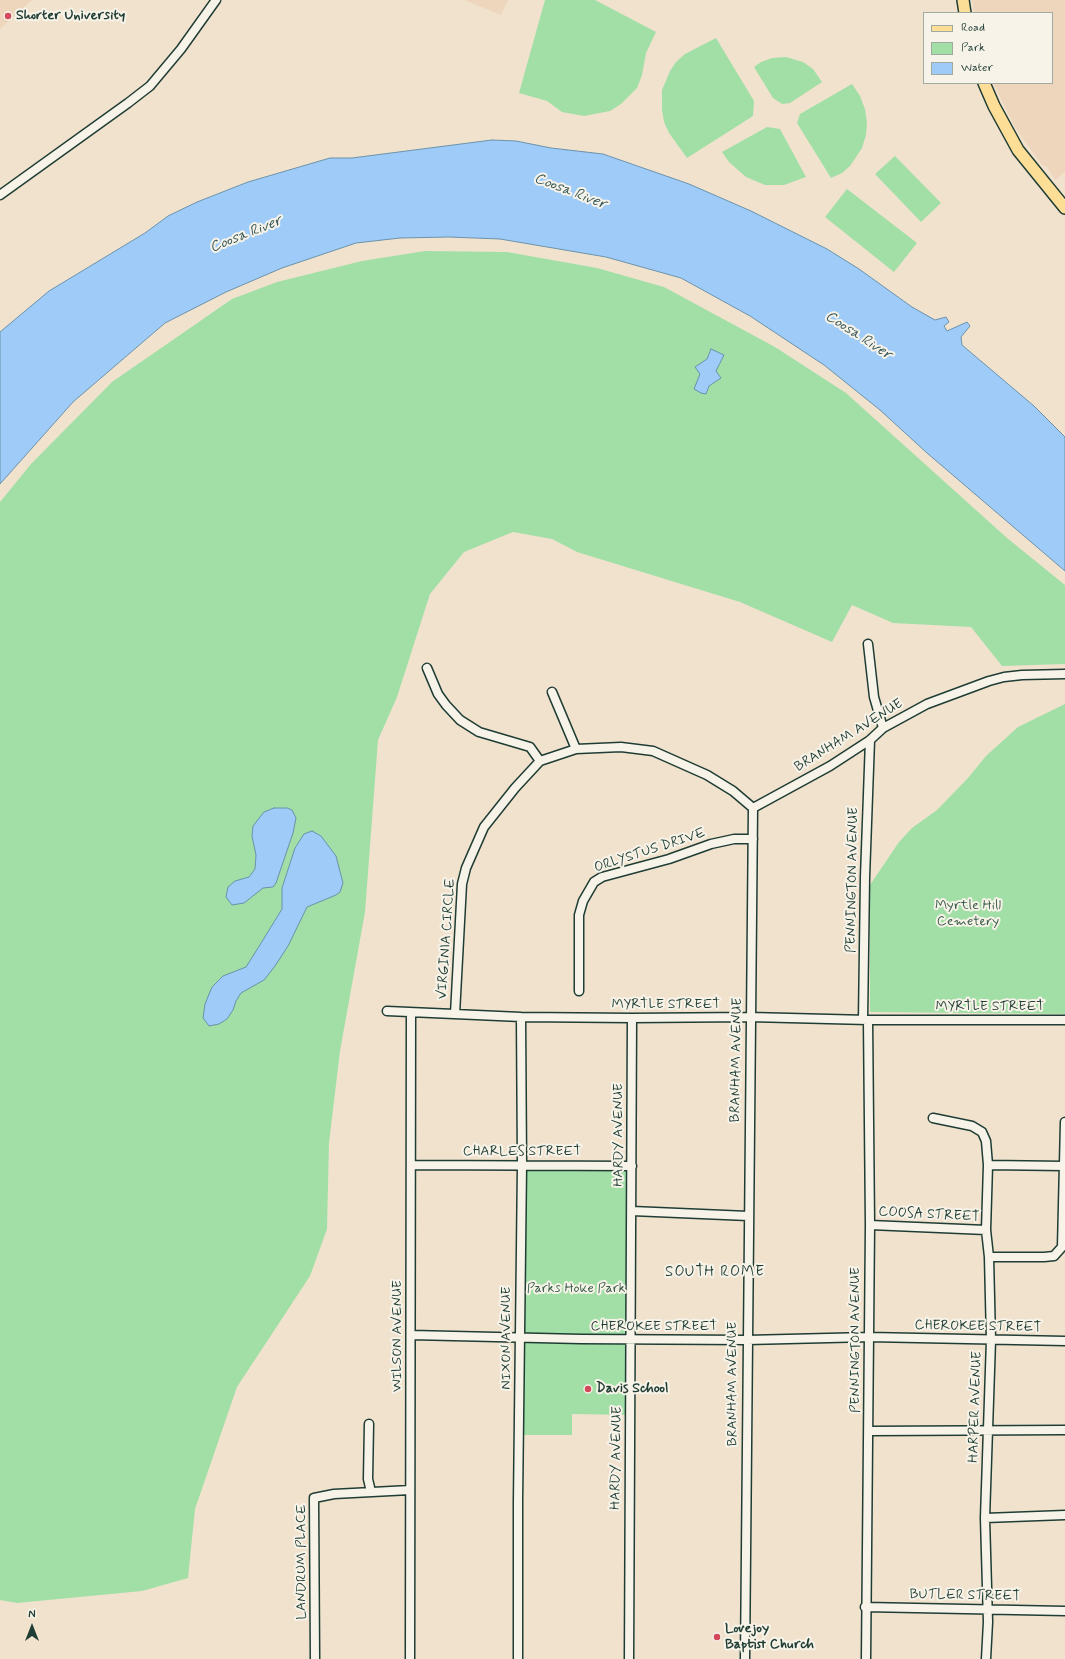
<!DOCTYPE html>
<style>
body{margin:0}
#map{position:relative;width:1065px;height:1659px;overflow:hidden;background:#f1e2ce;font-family:Mynerve,sans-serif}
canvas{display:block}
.legend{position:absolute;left:923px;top:12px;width:130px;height:72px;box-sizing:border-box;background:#f7f3e8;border:1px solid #a1aaa0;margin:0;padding:5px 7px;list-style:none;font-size:12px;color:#1f3d34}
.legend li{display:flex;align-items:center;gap:8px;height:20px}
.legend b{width:20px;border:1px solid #a1aaa0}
.north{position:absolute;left:12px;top:1607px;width:40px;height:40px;-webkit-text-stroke:3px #f7f3e8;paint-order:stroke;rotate:0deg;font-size:11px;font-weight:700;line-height:16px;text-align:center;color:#1f3d34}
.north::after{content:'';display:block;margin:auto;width:14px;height:18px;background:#1f3d34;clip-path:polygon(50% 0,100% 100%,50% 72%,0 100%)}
</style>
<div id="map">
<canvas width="1065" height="1659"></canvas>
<ul class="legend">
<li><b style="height:5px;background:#fdde96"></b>Road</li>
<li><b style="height:11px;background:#a1dfa7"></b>Park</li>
<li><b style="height:11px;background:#9ecbf8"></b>Water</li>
</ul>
<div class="north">N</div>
</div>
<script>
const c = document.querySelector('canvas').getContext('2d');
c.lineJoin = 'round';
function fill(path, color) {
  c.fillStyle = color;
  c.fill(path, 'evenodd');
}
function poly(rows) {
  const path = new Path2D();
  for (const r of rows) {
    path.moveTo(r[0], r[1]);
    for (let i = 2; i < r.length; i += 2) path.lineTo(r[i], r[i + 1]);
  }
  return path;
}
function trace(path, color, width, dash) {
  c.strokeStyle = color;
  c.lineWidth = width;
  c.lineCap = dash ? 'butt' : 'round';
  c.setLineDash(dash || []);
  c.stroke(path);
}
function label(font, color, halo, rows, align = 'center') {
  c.font = font + ' Mynerve,sans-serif';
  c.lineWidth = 4;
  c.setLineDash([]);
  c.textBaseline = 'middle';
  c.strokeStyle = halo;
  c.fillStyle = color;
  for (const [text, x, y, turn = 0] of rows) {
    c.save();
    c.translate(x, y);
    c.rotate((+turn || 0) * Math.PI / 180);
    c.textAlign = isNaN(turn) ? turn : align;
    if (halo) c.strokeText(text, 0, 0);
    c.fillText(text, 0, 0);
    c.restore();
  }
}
fill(poly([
 [0,0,32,0,0,29],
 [464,0,508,0,501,15],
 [972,0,1065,0,1065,172,1055,180,1047,167,1042,165,1016,129,993,83,1052,83,1052,13,974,13]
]), '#edd6bc');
fill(poly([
 [545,0,595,0,656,32,646,53,642,75,637,88,621,104,610,111,584,116,562,112,547,101,519,93],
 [716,38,754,101,753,116,687,158,669,133,664,122,662,110,662,90,670,71,676,62,685,54],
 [786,57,803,62,813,69,822,82,790,103,782,104,773,98,754,67,761,62,772,58],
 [852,84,860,96,865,109,867,123,866,135,862,148,850,166,842,173,831,178,797,123,800,114],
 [767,127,780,129,806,177,784,185,765,185,746,177,729,162,722,152],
 [895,156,941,203,921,222,875,174],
 [847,189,917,243,894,272,825,217],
 [425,251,507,252,597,268,664,287,775,347,846,393,1007,538,1065,585,1065,664,1002,666,971,627,893,623,852,605,832,642,740,602,577,552,552,539,513,532,464,552,430,594,397,697,378,740,365,912,340,1051,329,1143,327,1229,310,1276,237,1387,195,1509,188,1578,142,1591,17,1603,0,1600,0,502,31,464,112,382,232,299,277,282,362,261],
 [1065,704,1065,1014,870,1012,870,885,899,842,912,828,937,810,968,778,986,756,1018,727],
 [522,1165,632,1166,631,1415,572,1414,572,1435,519,1435]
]), '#a1dfa7');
const water = poly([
 [492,140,516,141,551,148,603,154,689,184,751,211,827,249,859,269,912,307,935,320,946,317,949,322,944,326,947,331,967,322,970,326,961,337,962,345,1034,406,1065,437,1065,571,927,453,880,410,824,365,750,316,681,278,606,257,500,239,449,237,400,238,356,243,282,268,226,292,165,323,73,402,0,484,0,332,49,291,145,233,168,216,197,202,248,182,330,158,352,158,492,140],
 [711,349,724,355,716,371,721,378,709,386,706,394,701,393,694,389,700,374,695,367,707,359,711,349],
 [274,808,287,808,292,810,296,818,293,833,276,883,273,887,263,888,244,903,232,905,226,897,228,887,235,881,249,877,255,869,256,855,252,836,253,826,264,812,274,808],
 [312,831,321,836,336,856,343,883,340,892,336,895,307,907,288,946,275,966,264,980,241,993,236,1001,233,1010,227,1019,219,1024,209,1026,203,1018,205,1004,212,987,223,976,246,967,258,948,282,909,282,888,295,848,304,834,312,831]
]);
fill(water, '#9ecbf8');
trace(water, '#6b92aa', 1);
const minor = poly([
 [0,195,128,103,150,86,181,49,216,0],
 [868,644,874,697,883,728],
 [427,668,438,694,446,705,460,720,479,732,530,747,540,761],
 [552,692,576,749],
 [753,808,830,766,870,740,883,728,927,704,989,681,1004,677,1022,675,1065,674],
 [579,991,579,915,583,901,594,882,602,877,669,859,711,844,734,839,753,839],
 [387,1011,521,1017,632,1018,750,1017,868,1020,1065,1020],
 [455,1014,462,884,466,868,484,827,515,788,540,761,576,749,621,747,653,751,707,775,733,791,753,808],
 [863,1020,865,877,870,740],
 [933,1118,972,1126,982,1132,986,1141,988,1165,986,1230,989,1257,991,1340,985,1518,988,1622,986,1659],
 [412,1165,632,1166],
 [988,1165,1064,1166],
 [632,1211,748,1216],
 [870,1225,986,1230],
 [989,1257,1044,1257,1054,1256,1062,1247,1065,1122],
 [411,1335,581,1339,747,1340,869,1337,1065,1341],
 [369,1424,368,1479,371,1492],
 [869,1431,1065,1430],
 [985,1518,1065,1515],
 [865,1607,1065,1611],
 [315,1659,314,1498,334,1494,410,1490],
 [410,1659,411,1013],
 [518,1659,518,1501,522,1165,521,1017],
 [629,1659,632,1018],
 [745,1659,753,808],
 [866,1659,870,1225,868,1020]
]);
const major = poly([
 [963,0,965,13],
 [984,83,994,106,1018,150,1065,208]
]);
trace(minor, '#1f3d34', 11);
trace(major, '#1f3d34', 14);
trace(minor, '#f7f3e8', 8);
trace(major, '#fdde96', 11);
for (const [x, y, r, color] of [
 [8,16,4,"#d1495b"],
 [588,1389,4,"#d1495b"],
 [717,1637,4,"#d1495b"]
]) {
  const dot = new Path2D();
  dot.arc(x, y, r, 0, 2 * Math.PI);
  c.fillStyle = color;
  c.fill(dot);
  trace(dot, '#f7f3e8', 1.5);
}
label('bold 14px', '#1f3d34', '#f7f3e8', [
 ["Shorter University",16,16],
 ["Davis School",596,1389],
 ["Lovejoy",725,1629],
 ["Baptist Church",725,1645]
], 'left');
label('14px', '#1f3d34', '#f7f3e8', [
 ["BRANHAM AVENUE",849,736,-32],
 ["ORLYSTUS DRIVE",650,851,-18],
 ["PENNINGTON AVENUE",853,880,-89],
 ["VIRGINIA CIRCLE",447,939,-86],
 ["MYRTLE STREET",666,1005],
 ["MYRTLE STREET",990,1007],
 ["BRANHAM AVENUE",737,1060,-89],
 ["HARDY AVENUE",619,1135,-90],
 ["CHARLES STREET",522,1152],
 ["COOSA STREET",929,1215,3],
 ["CHEROKEE STREET",654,1327],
 ["CHEROKEE STREET",978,1327,1],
 ["WILSON AVENUE",398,1336,-90],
 ["NIXON AVENUE",507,1338,-90],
 ["PENNINGTON AVENUE",856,1340,-90],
 ["BRANHAM AVENUE",733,1384,-90],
 ["HARPER AVENUE",976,1407,-88],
 ["HARDY AVENUE",617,1458,-89],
 ["LANDRUM PLACE",302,1562,-90],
 ["BUTLER STREET",965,1596,1]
]);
label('14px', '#395d4b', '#f7f3e8', [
 ["Myrtle Hill",968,906],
 ["Cemetery",968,922],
 ["Parks Hoke Park",576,1289]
]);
label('italic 15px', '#38595b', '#f7f3e8', [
 ["Coosa River",570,192,21],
 ["Coosa River",246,235,-22],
 ["Coosa River",858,336,33]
]);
c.letterSpacing = '1px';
label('15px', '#1f3d34', '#f7f3e8', [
 ["SOUTH ROME",715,1273]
]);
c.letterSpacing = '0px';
</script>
